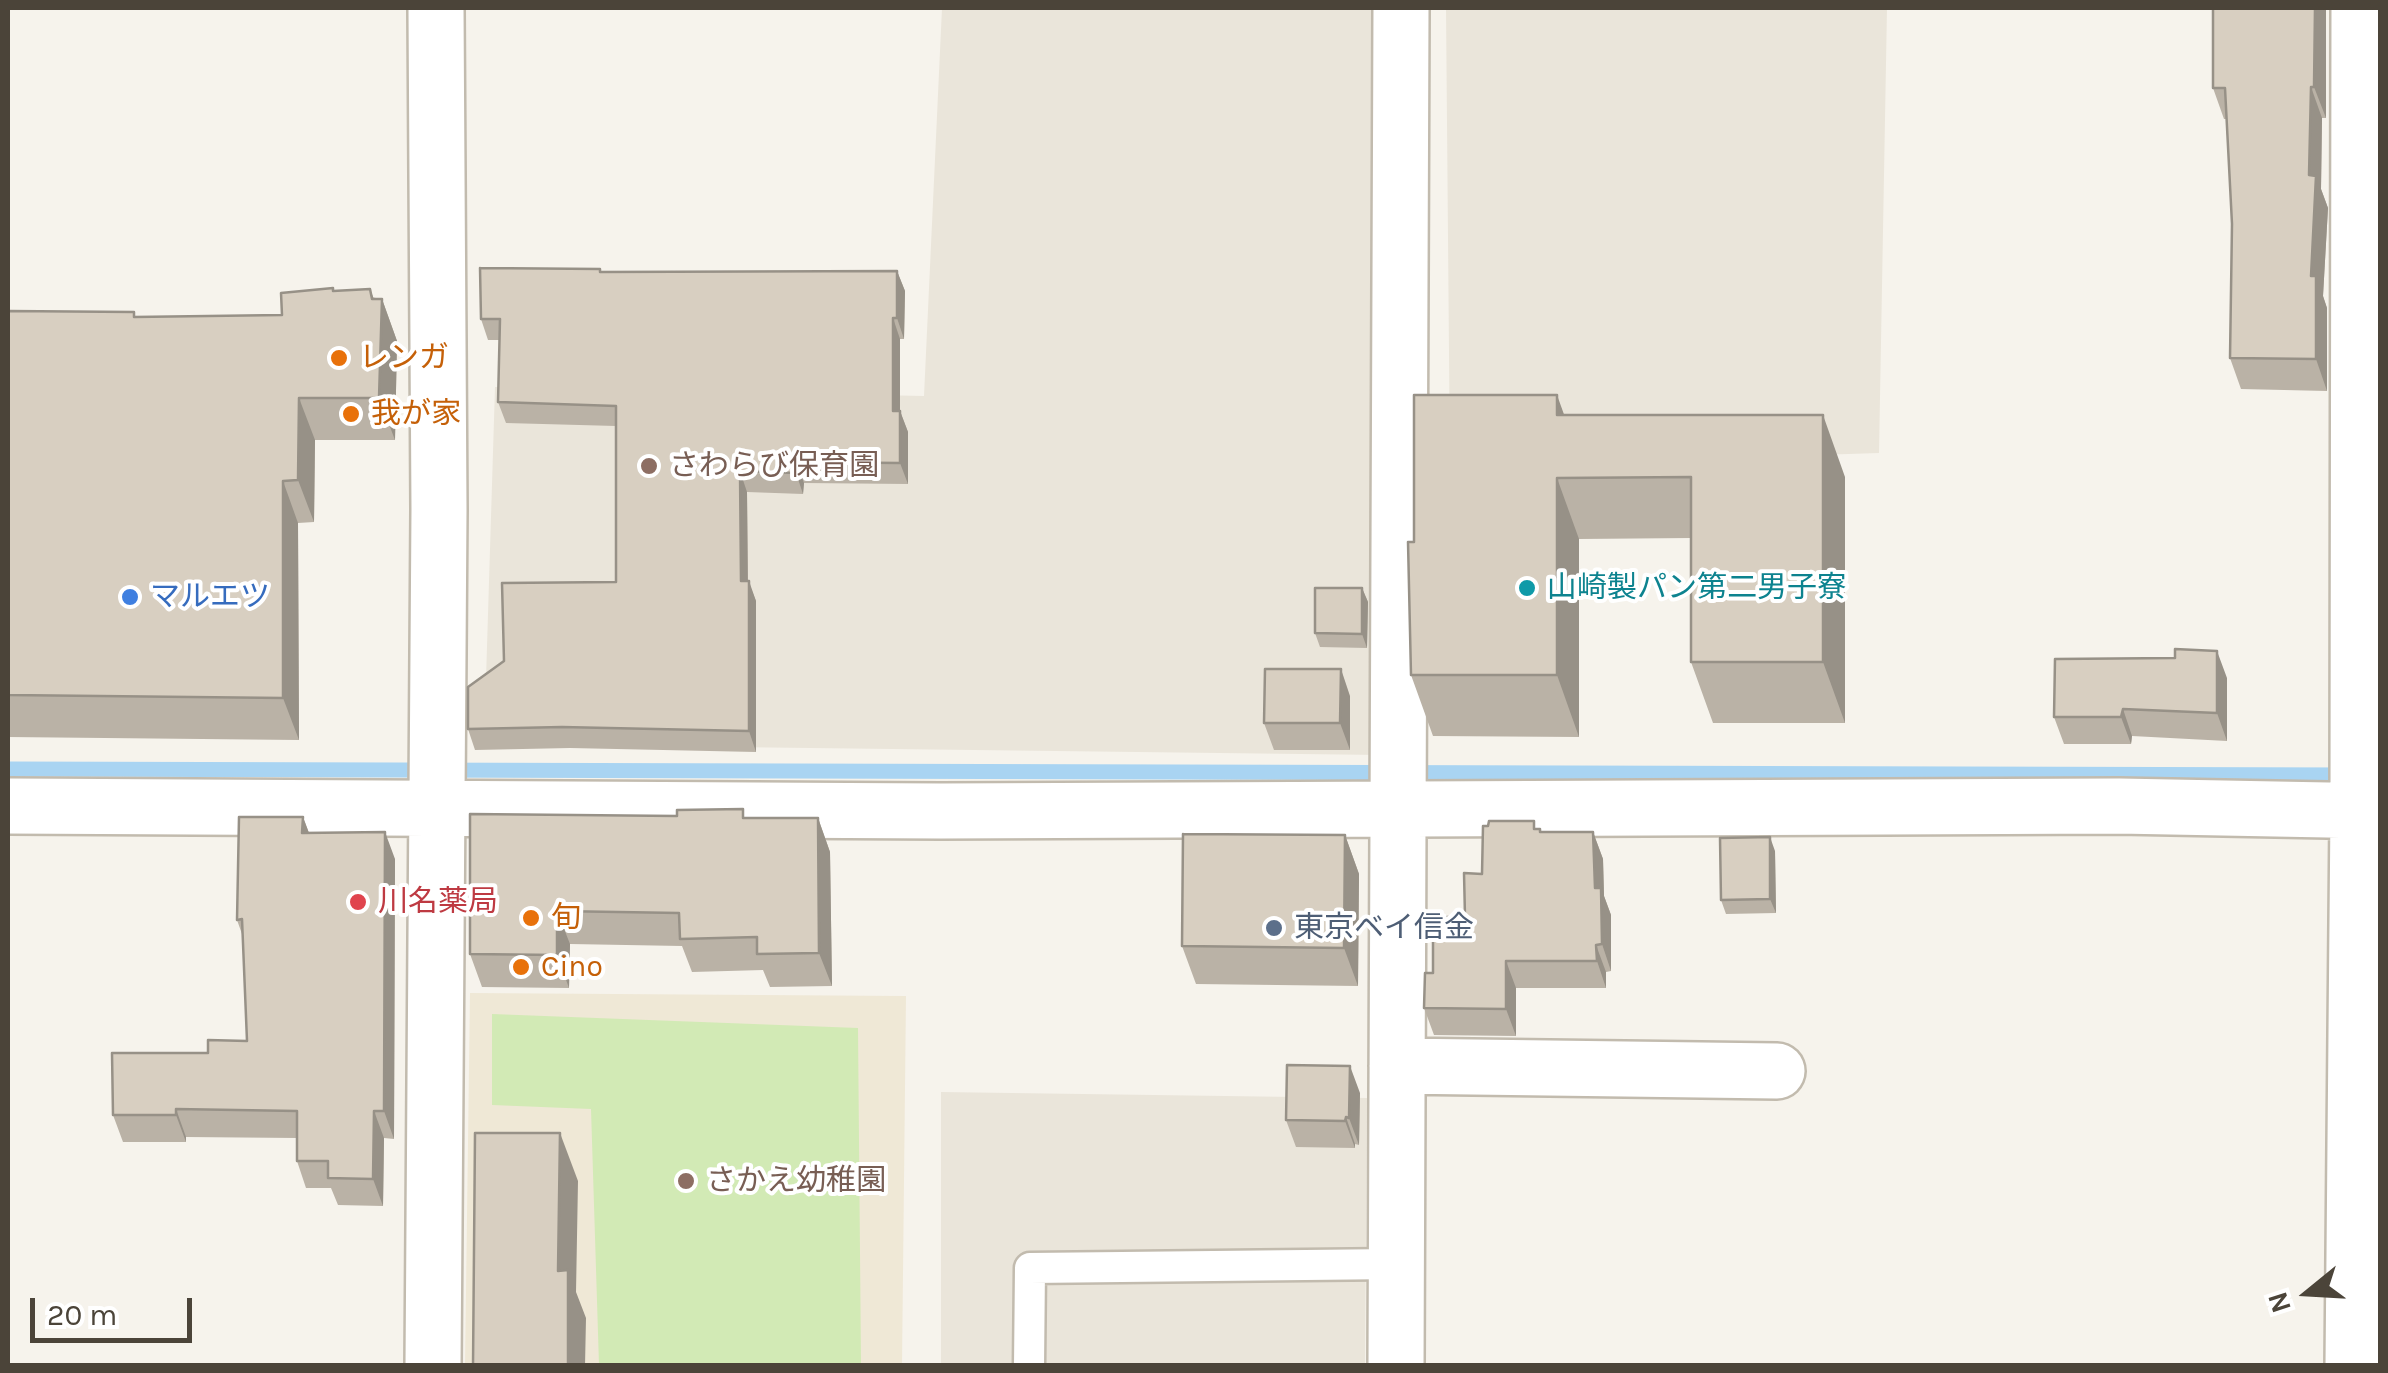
<!DOCTYPE html>
<meta charset="utf-8">
<style>
body{margin:0}
#map{position:relative;width:2388px;height:1373px;overflow:hidden;background:#f6f3ec;font-family:Karla,sans-serif}
canvas{display:block}
.frame{position:absolute;inset:0;border:10px solid #4b4439;pointer-events:none}
.north{position:absolute;left:2258px;top:1243px;width:100px;height:100px;-webkit-text-stroke:8px #fff;paint-order:stroke;rotate:252deg;font-size:28px;font-weight:700;line-height:40px;text-align:center;color:#4b4439}
.north::after{content:'';display:block;margin:auto;width:35px;height:45px;background:#4b4439;clip-path:polygon(50% 0,100% 100%,50% 72%,0 100%)}
.scale{position:absolute;left:30px;top:1298px;width:162px;height:45px;box-sizing:border-box;border:5px solid #4b4439;border-top:0;padding-left:12px;font-size:30px;line-height:35px;white-space:nowrap;color:#4b4439;-webkit-text-stroke:8px #fff;paint-order:stroke}
</style>
<div id="map">
<canvas width="2388" height="1373"></canvas>
<div class="frame"></div>
<div class="north">N</div>
<div class="scale">20 m</div>
</div>
<script>
const c = document.querySelector('canvas').getContext('2d');
c.lineJoin = 'round';
function fill(path, color) {
  c.fillStyle = color;
  c.fill(path, 'evenodd');
}
function poly(rows) {
  const path = new Path2D();
  for (const r of rows) {
    path.moveTo(r[0], r[1]);
    for (let i = 2; i < r.length; i += 2) path.lineTo(r[i], r[i + 1]);
  }
  return path;
}
function trace(path, color, width, dash) {
  c.strokeStyle = color;
  c.lineWidth = width;
  c.lineCap = dash ? 'butt' : 'round';
  c.setLineDash(dash || []);
  c.stroke(path);
}
function label(font, color, halo, rows, align = 'center') {
  c.font = font + ' Karla,"Noto Sans JP",sans-serif';
  c.lineWidth = 8;
  c.setLineDash([]);
  c.textBaseline = 'middle';
  c.strokeStyle = halo;
  c.fillStyle = color;
  for (const [text, x, y, turn = 0] of rows) {
    c.save();
    c.translate(x, y);
    c.rotate((+turn || 0) * Math.PI / 180);
    c.textAlign = isNaN(turn) ? turn : align;
    if (halo) c.strokeText(text, 0, 0);
    c.fillText(text, 0, 0);
    c.restore();
  }
}
fill(poly([
 [942,8,1374,8,1382,755,484,744,495,387,924,396],
 [1446,8,1887,8,1879,453,1450,467],
 [941,1092,1367,1098,1365,1365,941,1365]
]), '#eae5da');
fill(poly([
 [470,993,906,996,902,1365,465,1366]
]), '#efe8d6');
fill(poly([
 [492,1014,858,1028,861,1365,599,1365,591,1109,492,1105]
]), '#d2eab5');
trace(poly([
 [8,769,2352,775]
]), '#a9d4f2', 15);
const lane = poly([
 [1029,1366,1030,1268,1397,1264]
]);
const street = poly([
 [8,806,941,811,2119,806,2380,811],
 [1397,1066,1777,1071],
 [433,1366,439,510,436,8],
 [1396,1366,1401,8],
 [2353,1366,2358,811,2359,8]
]);
trace(lane, '#c2bbae', 35);
trace(street, '#c2bbae', 60);
trace(lane, '#fff', 30);
trace(street, '#fff', 55);
fill(poly([
 [2326,8,2326,118,2322,118,2321,189,2328,208,2323,296,2327,308,2327,391,2241,389,2230,358,2232,224,2226,119,2224,119,2213,88],
 [897,271,905,291,904,339,900,339,900,411,908,432,908,484,804,483,803,494,747,492,748,581,756,601,756,752,570,748,475,750,468,729,616,582,616,426,506,423,498,402,500,340,488,340,481,319,602,272],
 [334,291,382,299,397,341,395,440,315,440,314,522,298,523,299,740,8,737,8,311,136,317,282,315],
 [1564,415,1845,477,1845,723,1713,723,1691,662,1691,538,1579,539,1579,737,1433,736,1411,675,1414,542],
 [1362,588,1368,602,1367,648,1320,647,1315,633],
 [2227,678,2227,741,2132,736,2131,744,2064,744,2054,717],
 [1350,696,1350,750,1274,750,1264,723],
 [303,817,309,833,395,859,394,1139,384,1138,383,1206,338,1205,331,1188,306,1188,297,1161,297,1138,186,1137,186,1142,123,1142,113,1115,208,1053,247,1041,242,934,237,920],
 [747,818,818,818,830,852,832,986,770,987,763,970,692,972,682,946,570,944,569,988,482,987,470,954],
 [1537,829,1540,829,1542,832,1593,832,1603,859,1604,896,1611,915,1611,971,1606,972,1606,988,1516,988,1516,1036,1434,1035,1424,1008,1433,973,1465,917,1482,874],
 [1345,835,1359,874,1358,986,1196,984,1182,946],
 [1775,851,1776,913,1726,914,1721,900],
 [1360,1093,1359,1145,1355,1144,1355,1148,1296,1147,1286,1120]
]), '#bab2a6');
fill(poly([
 [2315,8,2326,8,2326,118,2314,87],
 [2311,87,2322,118,2321,189,2328,208,2323,296,2327,308,2327,391,2316,359,2311,276,2309,175],
 [897,271,905,291,904,339,897,318],
 [370,289,382,320,382,299,397,341,395,440,379,398],
 [893,318,900,339,900,411,908,432,908,484,900,463,893,411],
 [1557,395,1579,456,1557,415],
 [299,398,315,440,314,522,298,480],
 [1823,415,1845,477,1845,723,1823,662],
 [796,462,804,483,803,494,796,473],
 [740,471,747,492,748,602,741,581],
 [1557,478,1579,539,1579,737,1557,675],
 [283,481,298,523,299,740,283,698],
 [749,581,756,601,756,752,749,731],
 [1362,588,1368,602,1367,648,1362,634],
 [2217,651,2227,678,2227,741,2217,713],
 [1341,669,1350,696,1350,750,1340,723],
 [2123,709,2132,736,2131,744,2121,717],
 [303,817,313,844,302,833],
 [818,818,830,852,832,986,819,953],
 [385,832,395,859,394,1139,384,1111],
 [1593,832,1603,859,1604,896,1611,915,1611,971,1602,944,1595,888],
 [1345,835,1359,874,1358,986,1344,948],
 [1770,837,1775,851,1776,913,1770,899],
 [557,911,570,944,569,988,557,955],
 [1596,945,1606,972,1606,988,1597,961],
 [1506,961,1516,988,1516,1036,1506,1009],
 [1350,1066,1360,1093,1359,1145,1349,1118],
 [176,1109,186,1137,186,1142,176,1115],
 [374,1111,384,1138,383,1206,373,1179],
 [1346,1117,1355,1144,1355,1148,1345,1121],
 [560,1133,578,1181,576,1292,586,1318,585,1366,568,1366,558,1271]
]), '#979187');
const building = poly([
 [2213,8,2315,8,2314,87,2311,87,2309,175,2316,176,2311,276,2316,276,2316,359,2230,358,2232,224,2225,88,2213,88,2213,8],
 [480,268,600,269,600,272,897,271,897,318,893,318,893,411,900,411,900,463,796,462,796,473,740,471,741,581,749,581,749,731,562,727,468,729,468,687,504,661,502,583,616,582,616,406,498,402,500,319,481,319,480,268],
 [333,288,333,291,370,289,372,299,382,299,379,398,299,398,298,480,283,481,283,698,8,695,8,311,134,312,134,317,282,315,281,293,333,288],
 [1414,395,1557,395,1557,415,1823,415,1823,662,1691,662,1691,477,1557,478,1557,675,1411,675,1408,542,1414,542,1414,395],
 [1315,588,1362,588,1362,634,1315,633,1315,588],
 [2175,649,2217,651,2217,713,2123,709,2121,717,2054,717,2055,659,2175,658,2175,649],
 [1265,669,1341,669,1340,723,1264,723,1265,669],
 [743,809,743,818,818,818,819,953,757,954,757,937,680,939,679,913,557,911,557,955,470,954,470,814,677,816,677,810,743,809],
 [239,817,303,817,302,833,385,832,384,1111,374,1111,373,1179,328,1178,328,1161,297,1161,297,1111,176,1109,176,1115,113,1115,112,1053,208,1053,208,1040,247,1041,242,919,237,920,239,817],
 [1489,821,1534,821,1534,829,1540,829,1540,832,1593,832,1595,888,1601,888,1602,944,1596,945,1597,961,1506,961,1506,1009,1424,1008,1425,973,1433,973,1433,917,1465,917,1464,873,1482,874,1483,826,1488,826,1489,821],
 [1183,834,1345,835,1344,948,1182,946,1183,834],
 [1770,837,1770,899,1721,900,1720,838,1770,837],
 [1287,1065,1350,1066,1349,1118,1346,1117,1345,1121,1286,1120,1287,1065],
 [475,1133,560,1133,558,1271,568,1270,568,1366,473,1366,475,1133]
]);
fill(building, '#d8cfc1');
trace(building, '#979187', 2.5);
for (const [x, y, r, color] of [
 [339,358,10,"#e8710a"],
 [351,414,10,"#e8710a"],
 [649,466,10,"#8d6e63"],
 [1527,588,10,"#0f9aa8"],
 [130,597,10,"#3f7fe0"],
 [358,902,10,"#e0444e"],
 [531,918,10,"#e8710a"],
 [1274,928,10,"#5c6f8a"],
 [521,967,10,"#e8710a"],
 [686,1181,10,"#8d6e63"]
]) {
  const dot = new Path2D();
  dot.arc(x, y, r, 0, 2 * Math.PI);
  c.fillStyle = color;
  c.fill(dot);
  trace(dot, '#fff', 4);
}
label('30px', '#c56008', '#fff', [
 ["レンガ",359,358],
 ["我が家",371,414],
 ["旬",551,918],
 ["Cino",541,967]
], 'left');
label('30px', '#785e54', '#fff', [
 ["さわらび保育園",669,466],
 ["さかえ幼稚園",706,1181]
], 'left');
label('30px', '#0d838f', '#fff', [
 ["山崎製パン第二男子寮",1547,588]
], 'left');
label('30px', '#366cbe', '#fff', [
 ["マルエツ",150,597]
], 'left');
label('30px', '#be3a42', '#fff', [
 ["川名薬局",378,902]
], 'left');
label('30px', '#4e5e75', '#fff', [
 ["東京ベイ信金",1294,928]
], 'left');
</script>
